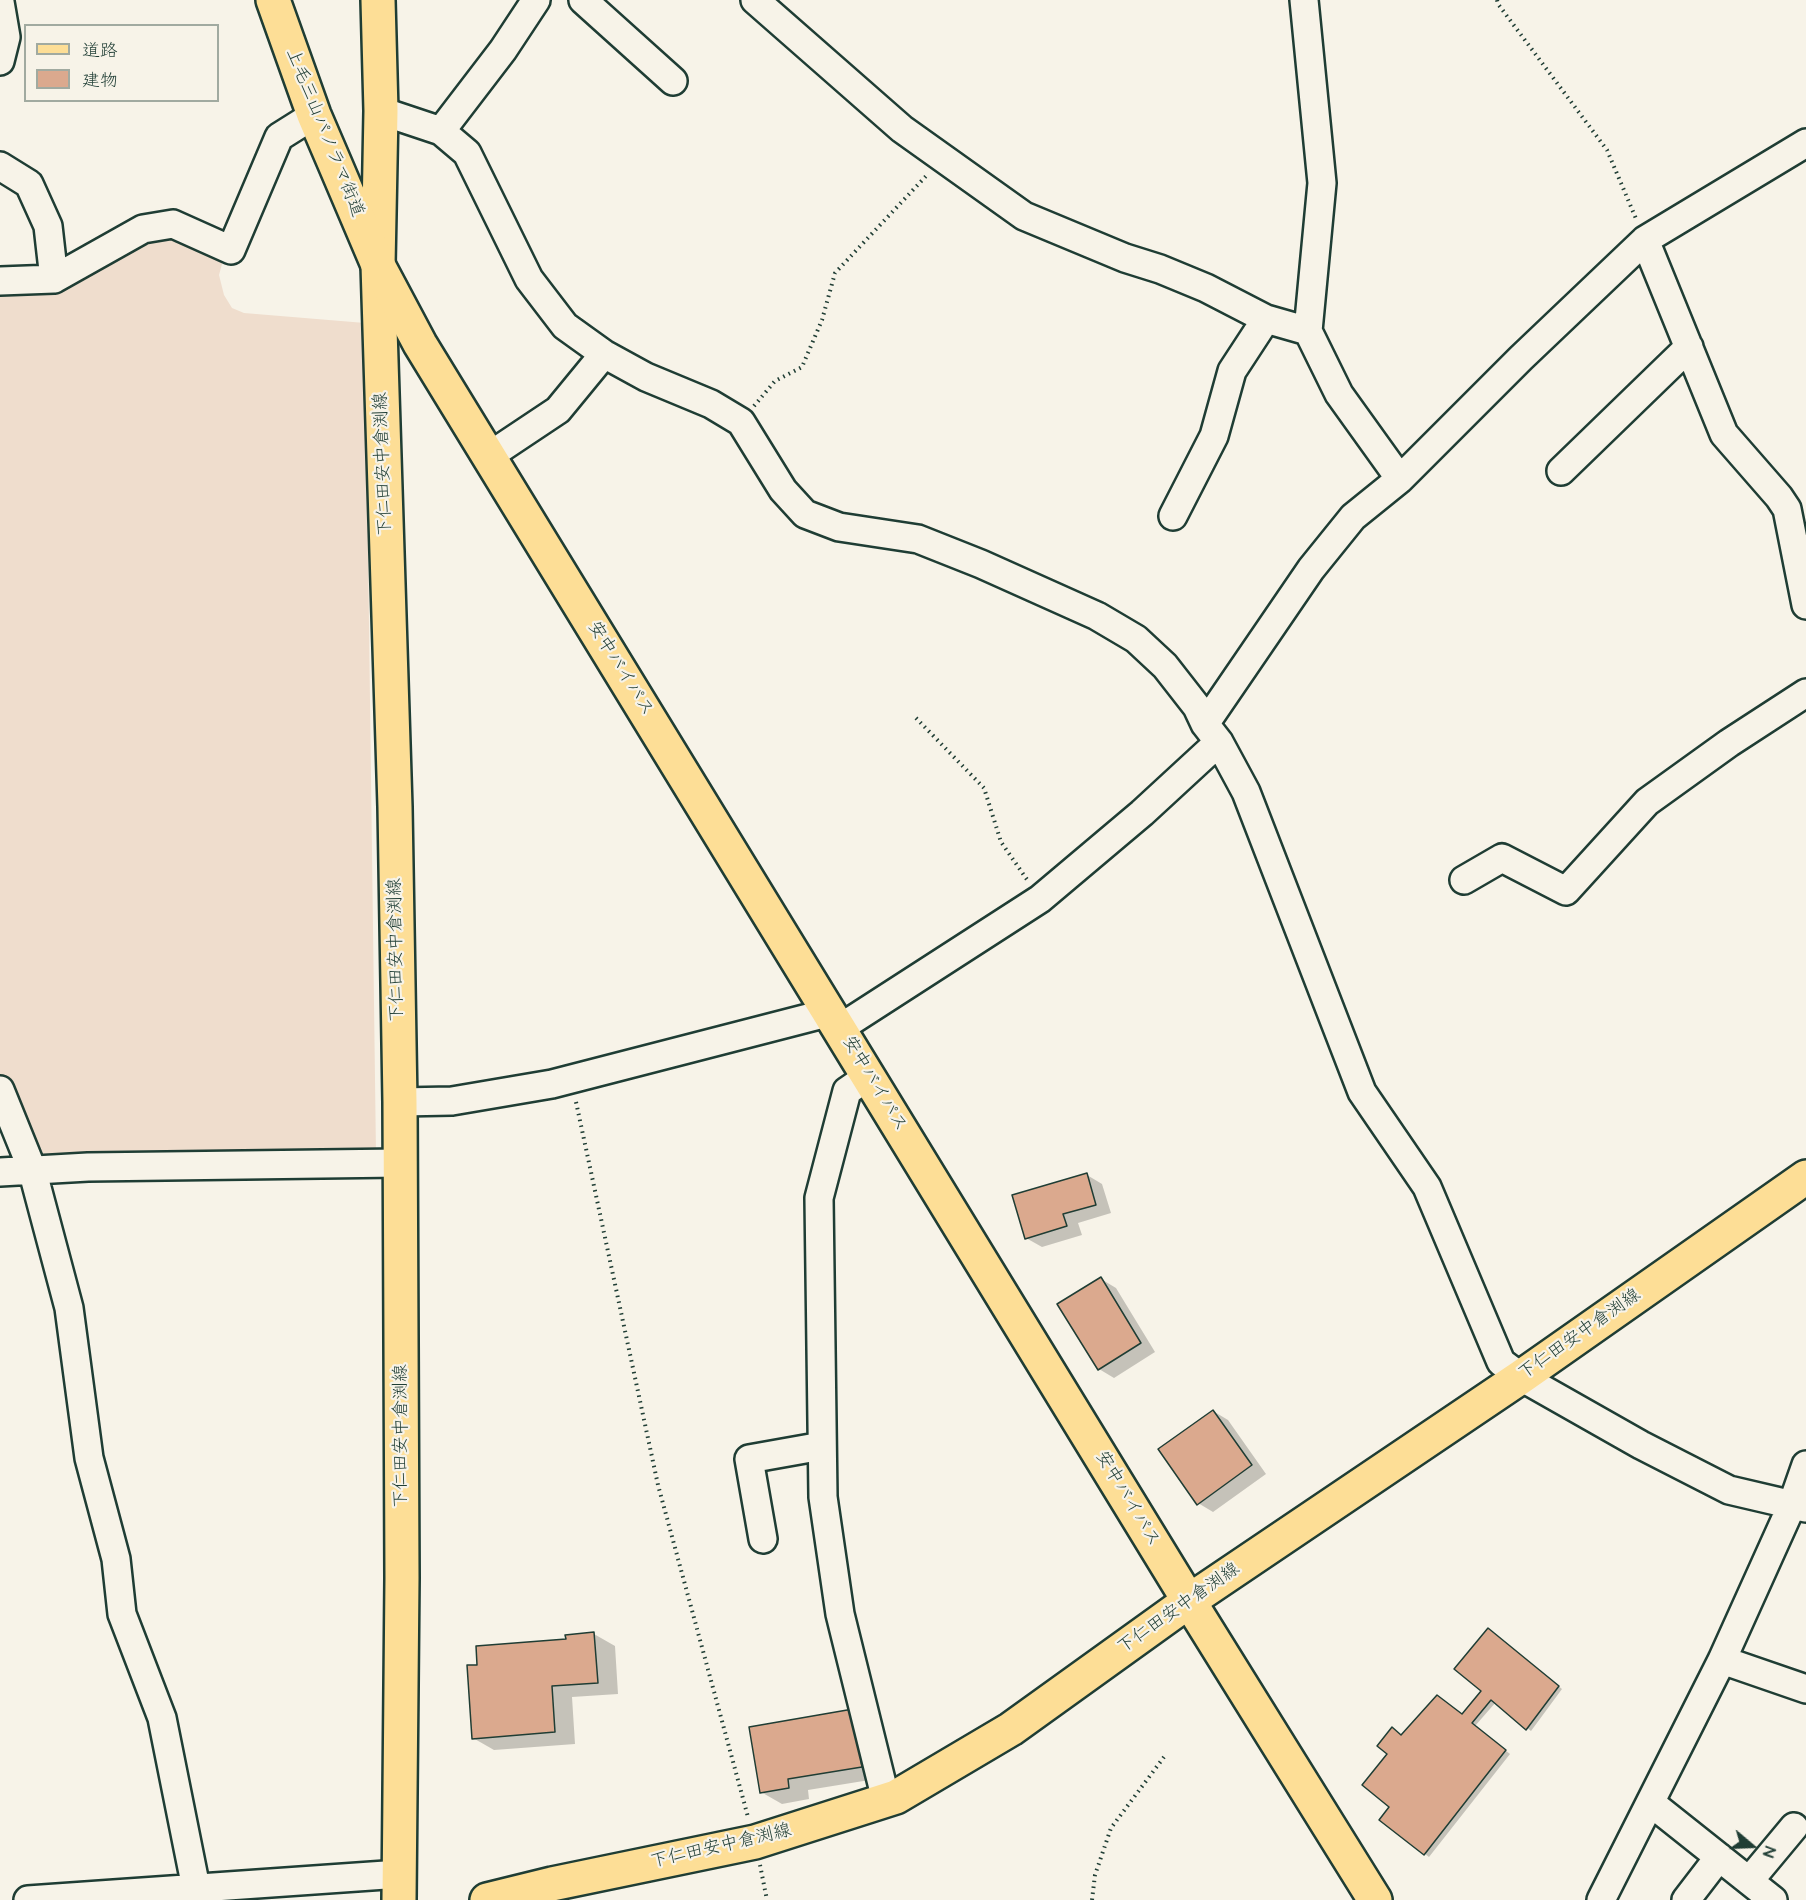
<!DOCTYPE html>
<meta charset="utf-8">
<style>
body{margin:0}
#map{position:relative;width:1806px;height:1900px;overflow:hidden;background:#f7f3e8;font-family:"Architects Daughter","Klee One",sans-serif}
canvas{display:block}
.legend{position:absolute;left:24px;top:24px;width:195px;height:78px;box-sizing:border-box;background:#f7f3e8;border:2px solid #a1aaa0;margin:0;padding:8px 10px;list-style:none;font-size:18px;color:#1f3d34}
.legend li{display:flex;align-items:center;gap:12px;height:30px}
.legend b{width:30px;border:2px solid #a1aaa0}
.north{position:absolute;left:1722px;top:1816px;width:60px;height:60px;-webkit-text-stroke:4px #f7f3e8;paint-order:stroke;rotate:109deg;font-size:16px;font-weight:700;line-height:24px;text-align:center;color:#1f3d34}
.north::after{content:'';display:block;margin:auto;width:21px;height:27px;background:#1f3d34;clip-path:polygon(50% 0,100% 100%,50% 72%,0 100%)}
</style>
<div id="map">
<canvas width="1806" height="1900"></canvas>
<ul class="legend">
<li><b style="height:8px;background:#fdde96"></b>道路</li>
<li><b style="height:16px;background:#dba98e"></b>建物</li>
</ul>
<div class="north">N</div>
</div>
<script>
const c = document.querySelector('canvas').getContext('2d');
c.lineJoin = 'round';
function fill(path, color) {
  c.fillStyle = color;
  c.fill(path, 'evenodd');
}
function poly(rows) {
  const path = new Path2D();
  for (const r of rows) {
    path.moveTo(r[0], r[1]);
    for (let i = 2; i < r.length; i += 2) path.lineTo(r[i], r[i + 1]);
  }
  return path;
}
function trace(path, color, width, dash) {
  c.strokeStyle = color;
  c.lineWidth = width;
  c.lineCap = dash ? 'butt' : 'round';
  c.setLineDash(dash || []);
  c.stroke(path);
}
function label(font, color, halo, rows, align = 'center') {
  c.font = font + ' "Architects Daughter","Klee One",sans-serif';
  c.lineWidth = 4.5;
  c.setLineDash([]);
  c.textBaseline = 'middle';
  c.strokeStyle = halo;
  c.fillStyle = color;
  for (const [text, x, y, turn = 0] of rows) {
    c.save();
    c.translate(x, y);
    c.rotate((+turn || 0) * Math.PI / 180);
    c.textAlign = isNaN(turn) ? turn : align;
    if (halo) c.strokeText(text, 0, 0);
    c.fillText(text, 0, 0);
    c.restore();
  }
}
fill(poly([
 [173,224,225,253,219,275,224,295,232,308,244,313,365,323,376,1154,40,1161,0,1074,0,285]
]), '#efddcd');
fill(poly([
 [1087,1175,1102,1184,1111,1213,1078,1223,1082,1235,1042,1247,1026,1238],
 [1101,1279,1116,1288,1155,1352,1114,1378,1099,1369],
 [1213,1411,1228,1420,1266,1474,1213,1512,1198,1503],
 [1493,1632,1562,1689,1531,1731,1496,1702,1475,1726,1510,1754,1429,1857,1381,1819,1392,1807,1402,1736,1463,1715,1484,1691],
 [594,1634,615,1646,618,1694,572,1697,575,1744,494,1750,473,1738,479,1666],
 [853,1711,882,1778,808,1790,809,1799,782,1804,761,1792]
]), '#0003');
const building = poly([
 [1087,1173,1096,1205,1063,1214,1067,1226,1025,1239,1012,1195,1087,1173],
 [1101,1277,1141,1343,1098,1370,1057,1304,1101,1277],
 [1213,1410,1252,1465,1197,1505,1158,1449,1213,1410],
 [1488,1628,1559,1686,1526,1730,1491,1700,1472,1723,1506,1750,1424,1855,1379,1820,1389,1807,1362,1785,1387,1754,1377,1746,1392,1727,1401,1735,1437,1695,1462,1714,1481,1691,1454,1669,1488,1628],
 [594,1632,598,1683,552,1686,555,1732,472,1739,467,1665,477,1665,476,1646,566,1639,565,1635,594,1632],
 [853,1709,862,1767,788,1779,789,1788,760,1793,749,1727,853,1709]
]);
fill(building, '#dba98e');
trace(building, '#1f3d34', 1.5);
const minor = poly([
 [583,0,673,81],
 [755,0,902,129,1024,216,1125,258,1160,269,1206,288,1266,319,1308,331],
 [1304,0,1322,183,1308,331,1339,394,1400,479],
 [0,2,6,37,0,61],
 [381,111,441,131,467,153,529,279,565,326,604,354,646,377,711,404,741,422,783,490,805,514,839,527,918,539,981,564,1097,616,1136,639,1165,666,1197,707,1205,724,1219,742,1246,792,1362,1092,1427,1187,1501,1362,1521,1377,1641,1445,1729,1490,1806,1508],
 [441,131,503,50,536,0],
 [0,166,29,184,48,226,54,279],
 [1645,240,1724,434,1779,497,1787,509,1806,605],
 [0,281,54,279,143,229,173,224,231,250,279,137,314,115],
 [489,456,558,410,604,354],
 [1561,471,1689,347],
 [1173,516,1214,436,1232,371,1266,319],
 [1205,724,1311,569,1353,517,1400,479,1521,358,1645,240,1806,143],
 [1464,880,1502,858,1566,891,1647,802,1729,743,1806,693],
 [840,1028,1040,899,1142,813,1219,742],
 [869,1076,847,1091,819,1198,823,1497,840,1614,886,1800],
 [0,1090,32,1169,69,1308,89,1458,116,1559,122,1614,162,1718,196,1888,196,1900],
 [400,1102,452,1101,552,1084,831,1012],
 [0,1172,88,1167,400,1163],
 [763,1539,749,1459,822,1446],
 [1722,1660,1806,1689],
 [1651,1803,1773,1900],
 [1749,1881,1794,1827],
 [28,1900,400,1874],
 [1601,1900,1722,1660,1792,1505,1806,1465],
 [1686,1900,1719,1857]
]);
const major = poly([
 [378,0,381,111,378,265,395,807,400,1102,402,1578,399,1900],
 [487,1900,552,1884,755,1842,896,1797,1011,1729,1189,1601,1521,1377,1806,1177]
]);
const highway = poly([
 [273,0,314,115,335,164,378,265,420,344,1189,1601,1375,1900]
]);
trace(minor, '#1f3d34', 32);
trace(major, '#1f3d34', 38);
trace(highway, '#1f3d34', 38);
trace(poly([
 [1497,0,1498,4,1607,150,1637,221],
 [754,406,775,381,802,367,822,320,835,273,928,174],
 [916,718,984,788,1001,842,1028,881],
 [576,1102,658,1485,748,1817],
 [760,1865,767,1900],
 [1092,1900,1095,1875,1111,1828,1164,1757]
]), '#1f3d34', 4, [1.5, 4.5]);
trace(minor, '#f7f3e8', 27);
trace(major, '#fdde96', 33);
trace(highway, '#fdde96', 33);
label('18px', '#1f3d34', '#f7f3e8', [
 ["上毛三山パノラマ街道",324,133,68],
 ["下仁田安中倉渕線",384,464,-92],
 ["安中バイパス",620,669,58],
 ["下仁田安中倉渕線",397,950,-91],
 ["安中バイパス",874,1084,59],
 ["下仁田安中倉渕線",1580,1335,-35],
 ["下仁田安中倉渕線",402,1436,-90],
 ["安中バイパス",1127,1499,59],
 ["下仁田安中倉渕線",1179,1609,-35],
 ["下仁田安中倉渕線",721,1847,-13]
]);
</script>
